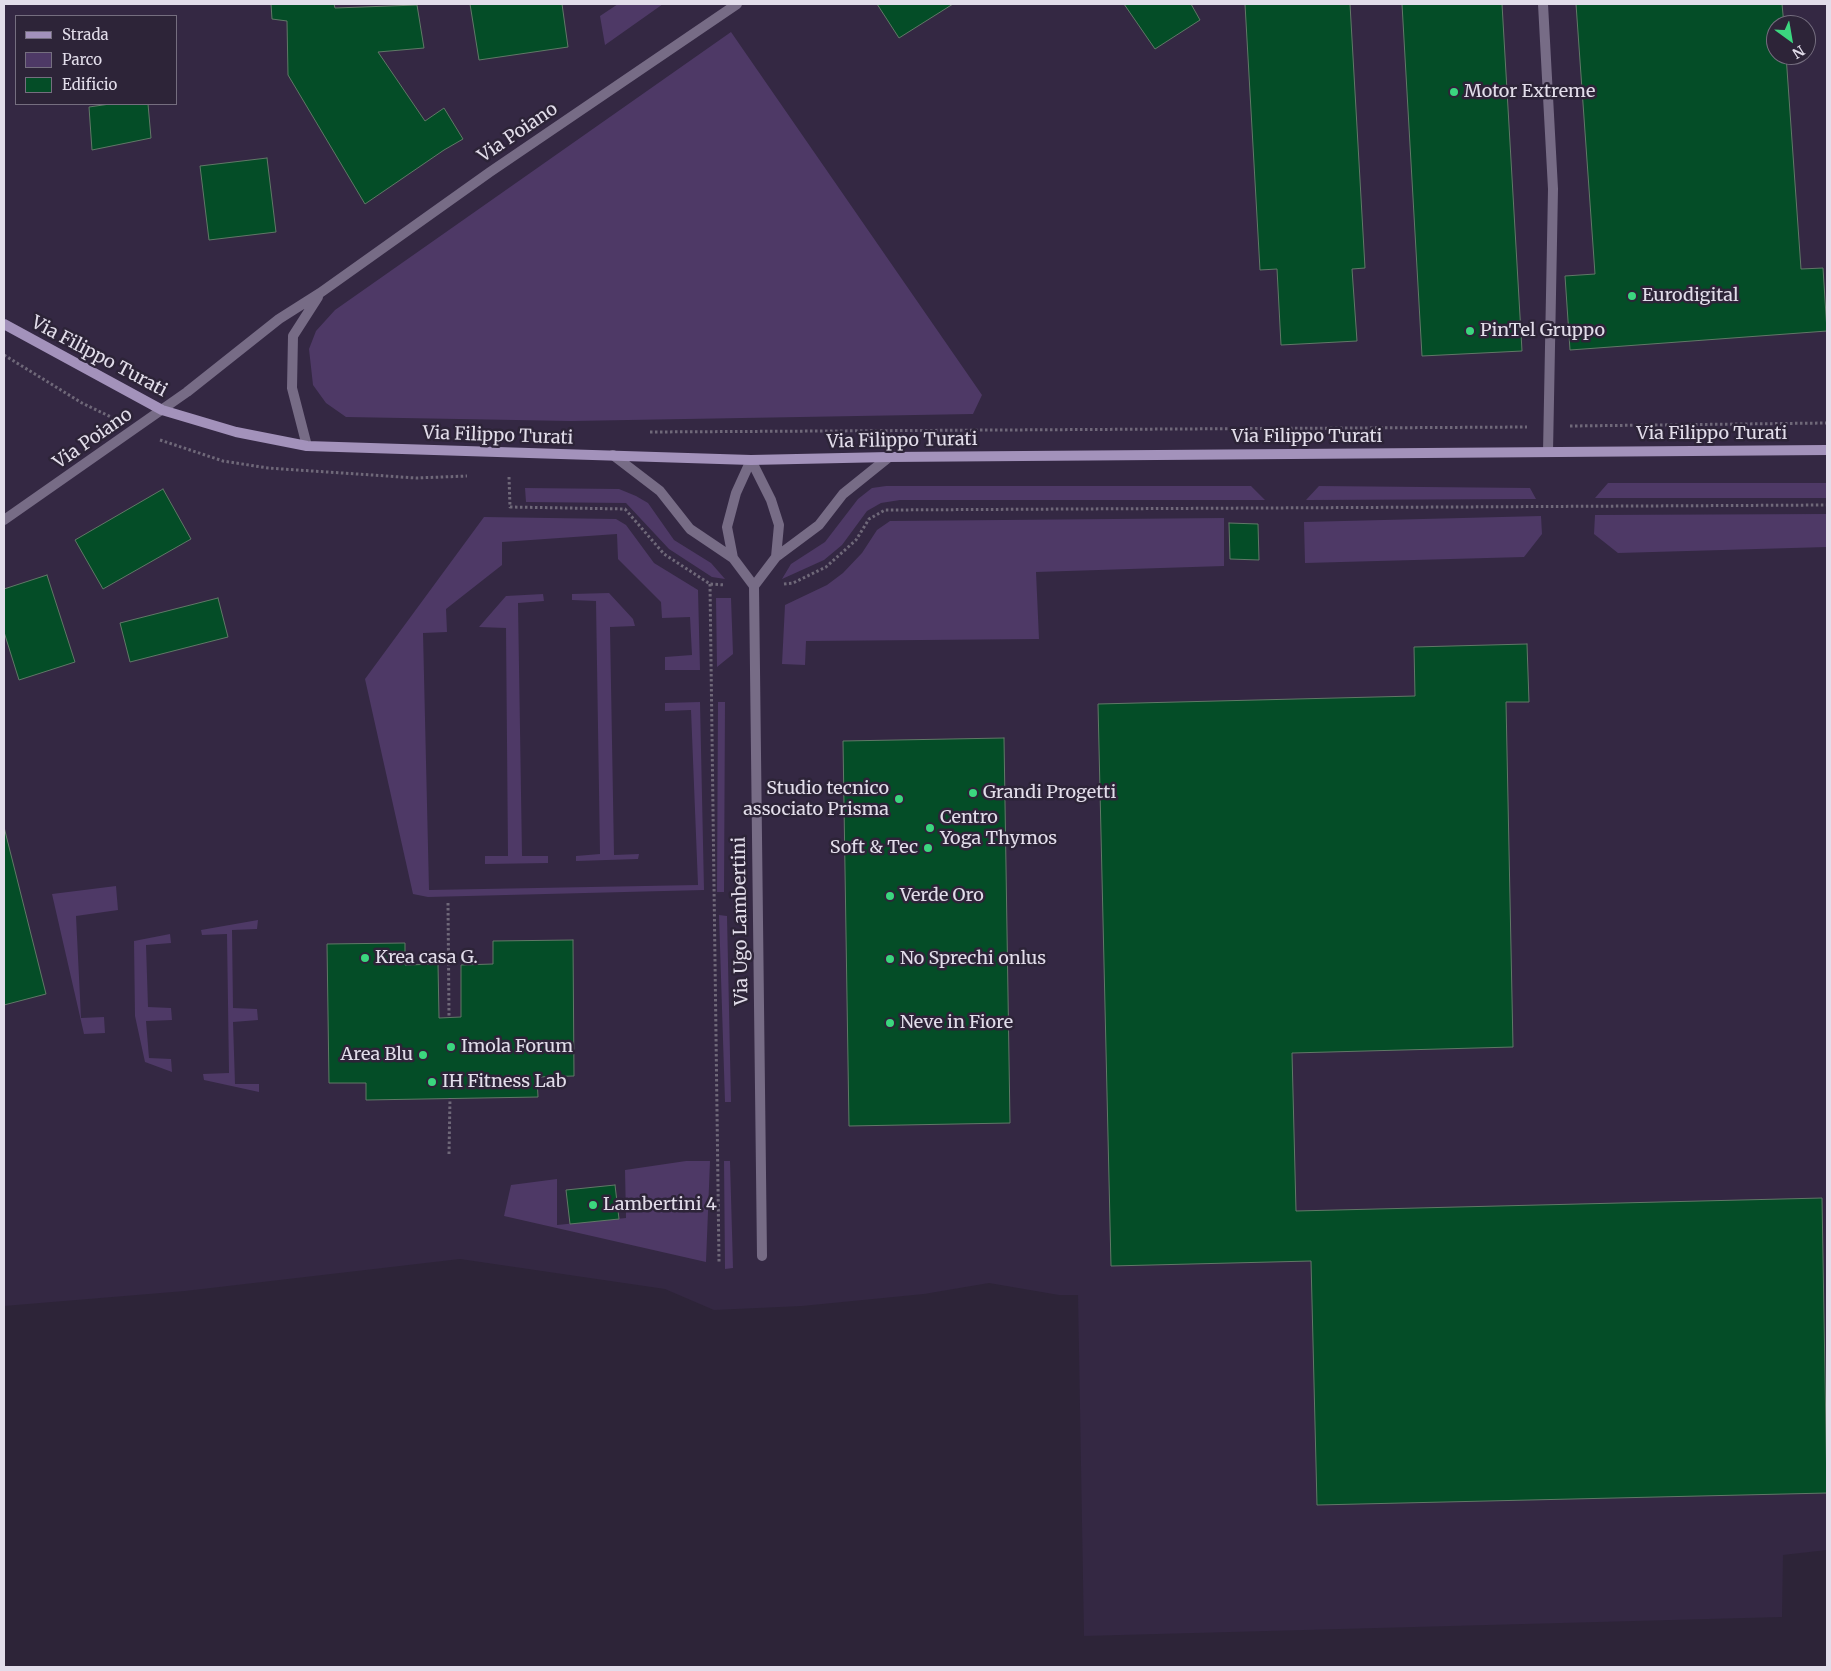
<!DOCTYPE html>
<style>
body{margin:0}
#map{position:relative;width:1831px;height:1671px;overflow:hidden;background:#2d2438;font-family:Merriweather,serif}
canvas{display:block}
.frame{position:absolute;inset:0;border:5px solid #e2ddea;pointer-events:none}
.legend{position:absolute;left:15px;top:15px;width:162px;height:90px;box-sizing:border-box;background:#2d2438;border:1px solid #756e7f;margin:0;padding:6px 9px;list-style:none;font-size:15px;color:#e2ddea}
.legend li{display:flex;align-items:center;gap:10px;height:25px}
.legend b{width:25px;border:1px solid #756e7f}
.north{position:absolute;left:1766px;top:15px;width:50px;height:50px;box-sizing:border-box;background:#2d2438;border:1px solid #756e7f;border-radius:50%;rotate:148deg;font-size:14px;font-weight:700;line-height:20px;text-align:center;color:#e2ddea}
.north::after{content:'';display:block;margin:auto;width:18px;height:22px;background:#3bd77f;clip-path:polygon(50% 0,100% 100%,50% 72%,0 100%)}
</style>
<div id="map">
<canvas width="1831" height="1671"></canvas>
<div class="frame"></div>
<ul class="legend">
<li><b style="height:6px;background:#a392bb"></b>Strada</li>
<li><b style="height:14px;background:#4e3966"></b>Parco</li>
<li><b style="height:14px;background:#044d27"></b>Edificio</li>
</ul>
<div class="north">N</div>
</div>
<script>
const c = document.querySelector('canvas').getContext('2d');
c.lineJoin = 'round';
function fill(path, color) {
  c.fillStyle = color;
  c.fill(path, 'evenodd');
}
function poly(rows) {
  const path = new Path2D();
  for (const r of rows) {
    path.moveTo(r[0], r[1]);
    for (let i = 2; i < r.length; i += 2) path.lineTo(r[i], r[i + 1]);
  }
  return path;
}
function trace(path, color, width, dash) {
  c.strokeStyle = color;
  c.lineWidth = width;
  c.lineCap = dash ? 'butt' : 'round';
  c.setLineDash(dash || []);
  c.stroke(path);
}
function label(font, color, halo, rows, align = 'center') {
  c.font = font + ' Merriweather,serif';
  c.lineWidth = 5;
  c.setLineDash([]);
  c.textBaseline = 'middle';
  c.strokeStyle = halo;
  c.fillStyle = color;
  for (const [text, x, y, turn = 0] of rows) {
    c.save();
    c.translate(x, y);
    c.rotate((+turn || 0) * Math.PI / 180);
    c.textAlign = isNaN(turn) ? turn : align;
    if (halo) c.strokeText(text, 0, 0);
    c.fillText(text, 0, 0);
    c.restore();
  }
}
fill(poly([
 [4,4,1827,4,1827,1550,1783,1555,1782,1617,1084,1636,1078,1295,1059,1295,989,1283,924,1294,802,1306,714,1310,665,1289,460,1259,185,1291,4,1306],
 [16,16,176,16,176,104,16,104],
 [1776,25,1806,25,1806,55,1776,55]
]), '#342843');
fill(poly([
 [618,4,663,4,605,45,600,16],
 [731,32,982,395,973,414,571,421,346,417,326,403,313,385,309,349,316,331,335,310],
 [1608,483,1827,483,1827,498,1595,498],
 [886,486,1251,486,1265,500,900,500,881,503,867,511,842,545,824,560,782,579,791,564,825,542,858,499,872,488],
 [1319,486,1530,488,1536,499,1306,500],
 [525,488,619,489,636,496,648,503,674,540,711,563,725,579,712,577,669,549,626,503,526,502],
 [1827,514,1827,547,1618,553,1594,534,1595,515],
 [1541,516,1542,534,1524,557,1305,563,1304,522],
 [484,517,616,519,626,525,654,563,698,590,700,670,665,670,665,657,692,655,690,617,662,618,661,602,618,559,617,534,502,542,502,565,446,609,447,632,423,633,429,890,698,885,691,710,665,711,665,703,700,702,704,890,428,897,413,894,365,679],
 [1224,518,1224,566,1036,572,1039,639,806,641,805,665,782,664,785,605,827,585,843,573,862,553,877,530,890,521],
 [609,593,633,619,635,626,610,627,614,855,639,854,638,859,576,861,576,856,600,854,596,601,572,600,572,594],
 [543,594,544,601,518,603,522,856,548,856,548,863,485,864,485,856,508,856,506,628,479,627,506,596],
 [716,598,731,598,733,654,717,667],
 [718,702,725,702,724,892,717,892],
 [116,886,118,910,76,916,81,1018,104,1017,105,1033,84,1034,52,894],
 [719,915,727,916,731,1102,725,1102],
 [258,920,257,929,232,930,233,1008,257,1009,258,1020,233,1022,235,1084,259,1084,259,1092,204,1080,203,1074,229,1073,227,934,202,935,201,930],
 [170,934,171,943,146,945,148,1007,171,1008,172,1020,146,1021,149,1058,171,1059,172,1072,145,1062,135,1016,134,941],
 [686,1161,710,1161,706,1262,504,1216,511,1185,557,1179,557,1225,626,1218,625,1170],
 [724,1161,730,1161,733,1268,725,1269]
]), '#4e3966');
const building = poly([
 [271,4,334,4,335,8,417,5,424,48,378,52,425,121,444,108,463,139,444,150,365,204,288,75,287,21,272,19,271,4],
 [470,4,562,4,568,47,479,60,470,4],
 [877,4,953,4,899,38,877,4],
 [1124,4,1191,4,1200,20,1155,49,1124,4],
 [1245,4,1350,4,1365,268,1352,269,1357,341,1281,345,1277,269,1260,270,1245,4],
 [1402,4,1502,4,1522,351,1422,356,1402,4],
 [1576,4,1782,4,1784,25,1776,25,1776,55,1786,55,1801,269,1823,268,1827,331,1570,350,1565,276,1595,274,1576,4],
 [110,104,148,104,151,138,92,150,89,107,110,104],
 [267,158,276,232,209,240,200,166,267,158],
 [163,489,191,539,103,589,75,540,163,489],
 [1229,523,1258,524,1259,560,1230,559,1229,523],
 [47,575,75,662,19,680,4,632,4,589,47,575],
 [218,598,228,637,130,662,120,623,218,598],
 [1527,644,1529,702,1506,702,1513,1047,1292,1053,1296,1211,1822,1198,1827,1493,1317,1505,1311,1261,1111,1266,1098,704,1415,696,1414,647,1527,644],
 [1004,738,1010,1123,849,1126,843,741,1004,738],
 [4,827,46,994,4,1005,4,827],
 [573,940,574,1076,537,1077,538,1097,366,1100,366,1083,329,1083,327,944,405,943,405,965,438,964,439,1018,461,1017,461,965,493,964,493,941,573,940],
 [615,1185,619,1219,570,1224,566,1190,615,1185]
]);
fill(building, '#044d27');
trace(building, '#607867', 1);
trace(poly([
 [4,355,82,403,111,417],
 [1570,426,1827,423],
 [650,432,1527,427],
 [160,440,223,461,268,468,416,478,467,476],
 [509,477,510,507,625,509,664,554,710,584,725,585],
 [710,584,719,1262],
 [784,584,793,583,826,567,856,540,869,519,885,510,1827,505],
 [448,903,449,1017],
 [449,1154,450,1098]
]), '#6f6879', 3, [2.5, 2.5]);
trace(poly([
 [1543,4,1553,189,1548,452]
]), '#776c86', 10);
trace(poly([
 [307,446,292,388,293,336,318,297],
 [613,455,660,491,690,529,733,558],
 [751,460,736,493,727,527,733,558,754,586,762,1256],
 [751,460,771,500,779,525,776,557,754,586],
 [4,520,187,392,279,319,320,293,490,172,737,4],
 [776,557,819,525,843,494,889,457]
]), '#776c86', 10);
trace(poly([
 [4,324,162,410,236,432,307,446,751,460,889,457,1827,450]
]), '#a392bb', 10);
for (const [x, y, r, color] of [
 [1454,92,5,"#3bd77f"],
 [1632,296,5,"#3bd77f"],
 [1470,331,5,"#3bd77f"],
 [973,793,5,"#3bd77f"],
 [899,799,5,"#3bd77f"],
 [930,828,5,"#3bd77f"],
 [928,848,5,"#3bd77f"],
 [890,896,5,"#3bd77f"],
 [365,958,5,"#3bd77f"],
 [890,959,5,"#3bd77f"],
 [890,1023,5,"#3bd77f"],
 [451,1047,5,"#3bd77f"],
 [423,1055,5,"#3bd77f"],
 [432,1082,5,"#3bd77f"],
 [593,1205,5,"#3bd77f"]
]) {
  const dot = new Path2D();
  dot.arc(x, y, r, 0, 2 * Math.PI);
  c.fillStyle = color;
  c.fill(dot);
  trace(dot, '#2d2438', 2);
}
label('18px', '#e2ddea', '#2d2438', [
 ["Motor Extreme",1464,92],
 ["Eurodigital",1642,296],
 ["PinTel Gruppo",1480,331],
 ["Studio tecnico",889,789,"right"],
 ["associato Prisma",889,810,"right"],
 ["Grandi Progetti",983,793],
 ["Centro",940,818],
 ["Yoga Thymos",940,839],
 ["Soft & Tec",918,848,"right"],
 ["Verde Oro",900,896],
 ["Krea casa G.",375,958],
 ["No Sprechi onlus",900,959],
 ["Neve in Fiore",900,1023],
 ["Imola Forum",461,1047],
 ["Area Blu",413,1055,"right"],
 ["IH Fitness Lab",442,1082],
 ["Lambertini 4",603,1205]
], 'left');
label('18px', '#e2ddea', '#2d2438', [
 ["Via Poiano",518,133,-34],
 ["Via Filippo Turati",99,357,28],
 ["Via Filippo Turati",1712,434],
 ["Via Filippo Turati",498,436,2],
 ["Via Filippo Turati",1307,437],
 ["Via Poiano",93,439,-35],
 ["Via Filippo Turati",902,441,-1],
 ["Via Ugo Lambertini",741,921,-91]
]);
</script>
